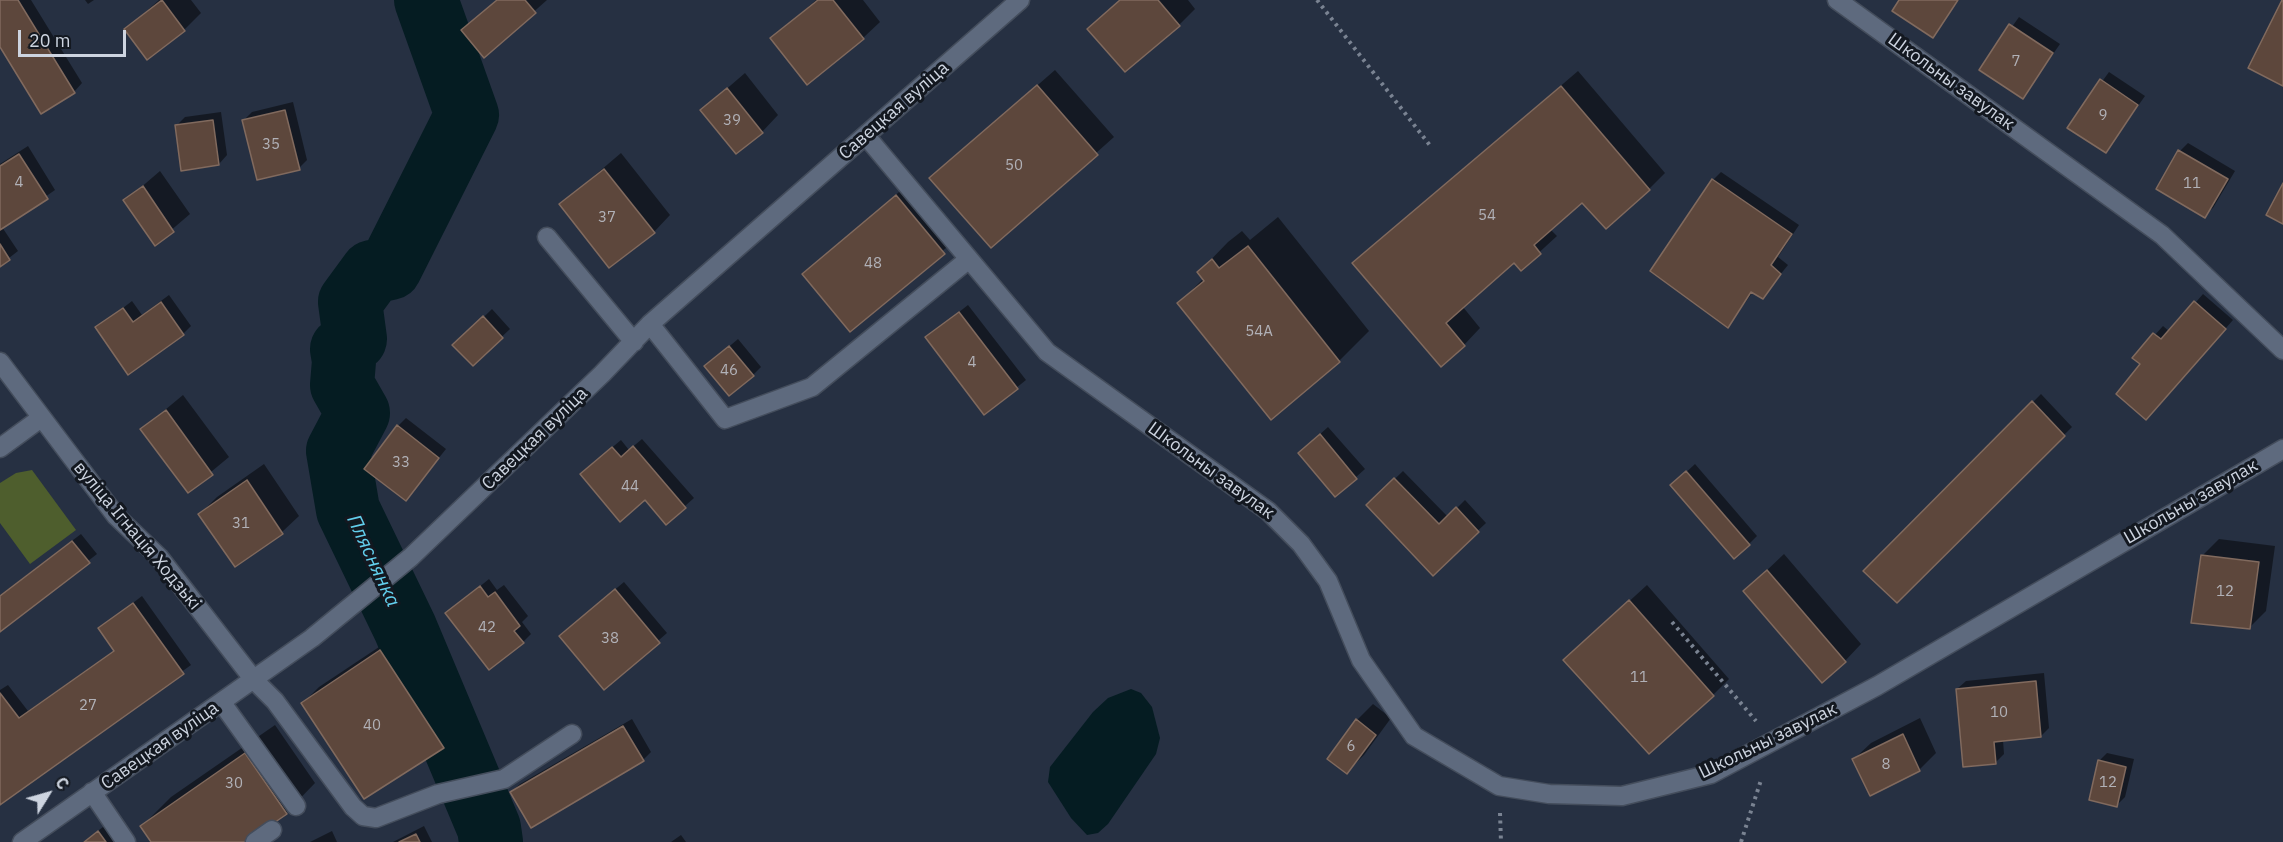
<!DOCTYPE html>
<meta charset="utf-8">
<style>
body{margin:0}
#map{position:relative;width:2283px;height:842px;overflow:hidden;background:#263042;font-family:"IBM Plex Sans",sans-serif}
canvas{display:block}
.north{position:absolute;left:18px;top:764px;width:60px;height:60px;-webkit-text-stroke:4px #131820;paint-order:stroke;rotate:53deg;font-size:16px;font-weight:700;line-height:24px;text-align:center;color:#cdd4e0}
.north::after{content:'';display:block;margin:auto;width:21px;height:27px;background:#cdd4e0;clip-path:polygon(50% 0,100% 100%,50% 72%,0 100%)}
.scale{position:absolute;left:18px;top:30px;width:108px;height:27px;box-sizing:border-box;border:3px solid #cdd4e0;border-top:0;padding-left:8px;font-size:18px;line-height:21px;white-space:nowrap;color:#cdd4e0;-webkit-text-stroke:4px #131820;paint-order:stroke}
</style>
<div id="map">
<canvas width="2283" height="842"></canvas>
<div class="north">С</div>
<div class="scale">20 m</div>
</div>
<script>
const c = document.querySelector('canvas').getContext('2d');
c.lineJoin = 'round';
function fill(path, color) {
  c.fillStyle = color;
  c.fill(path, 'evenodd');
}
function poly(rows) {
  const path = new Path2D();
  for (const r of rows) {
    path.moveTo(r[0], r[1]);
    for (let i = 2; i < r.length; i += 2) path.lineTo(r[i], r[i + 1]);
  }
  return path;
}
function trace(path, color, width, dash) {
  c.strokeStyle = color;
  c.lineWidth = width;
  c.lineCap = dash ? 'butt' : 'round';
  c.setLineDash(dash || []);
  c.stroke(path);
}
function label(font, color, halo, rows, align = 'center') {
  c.font = font + ' "IBM Plex Sans",sans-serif';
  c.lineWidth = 6;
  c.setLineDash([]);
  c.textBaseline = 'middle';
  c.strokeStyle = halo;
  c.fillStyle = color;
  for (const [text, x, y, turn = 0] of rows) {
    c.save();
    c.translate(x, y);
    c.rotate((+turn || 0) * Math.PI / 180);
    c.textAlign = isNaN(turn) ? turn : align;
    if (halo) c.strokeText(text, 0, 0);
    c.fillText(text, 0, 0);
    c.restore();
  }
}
fill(poly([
 [32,470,76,530,30,564,0,523,0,483,16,473]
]), '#4e5e2d');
fill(poly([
 [1131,689,1141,693,1152,707,1160,738,1156,754,1108,824,1098,833,1087,835,1071,818,1048,782,1050,767,1093,712,1108,698]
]), '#051c22');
fill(poly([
 [0,0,31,0,82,83,74,92,0,44],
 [85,0,94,0,88,4],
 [159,0,191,0,201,13,184,30,147,58,126,29],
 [496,0,547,0,484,56,463,30],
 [816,0,863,0,880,22,863,38,772,38],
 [1120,0,1188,0,1195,9,1179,25,1089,29],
 [1901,0,1959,0,1932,36],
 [2019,17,2060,44,2023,97,1981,70],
 [1055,70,1114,137,992,246,931,178],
 [1578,71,1665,173,1649,189,1582,201,1550,229,1557,236,1521,269,1514,261,1463,307,1480,328,1464,345,1354,263],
 [2109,72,2145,96,2106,151,2069,127],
 [745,73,778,115,762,132,702,110],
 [293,102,307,160,299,168,244,120,252,112],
 [221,112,227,155,219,164,176,126,185,117],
 [2188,143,2235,171,2213,208,2204,216,2158,188,2180,151],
 [28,146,55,190,2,227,18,251,0,265,0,164],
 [621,153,670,215,654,232,561,204],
 [160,171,190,214,155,244,125,201],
 [1721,172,1799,225,1778,257,1788,265,1762,297,1753,292,1728,326,1713,180],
 [913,180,960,236,850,330,804,274],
 [1278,217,1369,331,1339,361,1271,418,1179,303,1204,278,1199,272,1228,242,1242,231,1250,240],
 [2203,294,2233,320,2154,410,2142,364,2134,358,2163,326,2170,332],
 [169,295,191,326,183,334,97,328,132,301,142,315],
 [968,305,1026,380,985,413,927,337],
 [492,309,510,329,473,364,455,345],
 [738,339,761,367,753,375,706,366],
 [2041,394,2072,427,1897,601,1866,571],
 [183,395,229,457,188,491,142,429],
 [406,418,446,449,406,499,398,426],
 [1328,427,1365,469,1336,495,1308,445],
 [642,439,694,498,666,523,645,498,590,466,621,440,629,450],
 [264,464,299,516,282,532,235,564,200,514,217,497],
 [1695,464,1757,536,1749,544,1681,477],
 [1403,471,1448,517,1465,500,1486,523,1433,573,1368,505],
 [81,534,97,554,0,630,0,595],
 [2219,539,2275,546,2266,611,2249,628,2202,556],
 [1784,554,1861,644,1845,661,1745,591],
 [489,579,497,590,504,585,528,616,522,622,531,634,523,642,447,613],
 [624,582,667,633,604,688,569,628],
 [1647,585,1729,679,1713,695,1565,660],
 [142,596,191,665,0,803,0,690,8,685,28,711,115,650,100,628],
 [397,635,459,730,443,747,303,703,319,687],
 [2044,673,2049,728,2041,736,2003,740,2004,754,1996,762,1957,689,1966,681],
 [1373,704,1391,718,1364,755,1347,772,1357,720],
 [1920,718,1936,753,1919,770,1854,759,1871,743],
 [632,719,651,752,643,760,532,826,511,792,520,784],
 [275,725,315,783,286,813,244,842,153,842,142,826,171,797],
 [2107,753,2134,759,2125,797,2117,805,2099,761],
 [107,824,120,842,83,842],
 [424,826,432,842,393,842],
 [332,831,337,842,310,842],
 [681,835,686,842,671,842]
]), '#0007');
trace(poly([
 [426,0,467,115,390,268,372,272,350,302,355,339,342,349,344,361,342,385,358,413,338,451,348,510,405,628,489,828,491,842]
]), '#051c22', 64);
const building = poly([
 [0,0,18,0,75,93,41,114,0,47,0,0],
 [162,0,185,31,147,60,124,29,162,0],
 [497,0,525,0,536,13,484,58,461,30,497,0],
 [818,0,833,0,864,39,807,85,770,38,818,0],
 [1120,0,1158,0,1180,26,1125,72,1087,29,1120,0],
 [1899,0,1958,0,1933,38,1892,11,1899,0],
 [2282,0,2283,0,2283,86,2248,68,2282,0],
 [2009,24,2053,53,2023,99,1979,70,2009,24],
 [2100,79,2138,105,2106,153,2067,128,2100,79],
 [1037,85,1098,155,991,248,929,178,1037,85],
 [1561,86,1650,190,1606,229,1582,203,1534,245,1541,254,1521,271,1514,263,1446,323,1465,346,1441,367,1352,263,1561,86],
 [727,88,763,133,736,154,700,110,727,88],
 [285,110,300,170,257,180,242,120,285,110],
 [213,120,219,165,181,171,175,125,213,120],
 [2178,150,2228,179,2205,218,2156,189,2178,150],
 [19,154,48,199,0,230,0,166,19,154],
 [604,169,655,233,609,268,559,204,604,169],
 [1712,179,1792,234,1771,265,1781,274,1763,299,1751,292,1728,328,1650,271,1712,179],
 [2283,183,2283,224,2266,215,2283,183],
 [143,186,174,232,155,246,123,200,143,186],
 [896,195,945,254,850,332,802,274,896,195],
 [0,244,10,260,0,267,0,244],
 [1248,246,1340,362,1271,420,1177,303,1204,281,1197,272,1212,259,1219,268,1248,246],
 [2194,301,2226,329,2146,420,2116,394,2140,364,2132,358,2153,333,2161,339,2194,301],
 [161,302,184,335,128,375,95,327,123,308,133,322,161,302],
 [959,312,1018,389,984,415,925,337,959,312],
 [483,316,503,338,473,366,452,345,483,316],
 [729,346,754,376,729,396,704,366,729,346],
 [2032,401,2065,436,1897,603,1863,571,2032,401],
 [166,410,213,475,188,493,140,429,166,410],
 [397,425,439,458,406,501,364,469,397,425],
 [1320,434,1357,479,1335,497,1298,453,1320,434],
 [633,446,686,508,666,525,645,500,620,522,580,474,612,447,621,457,633,446],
 [1686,471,1750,545,1734,559,1670,485,1686,471],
 [1394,478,1439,524,1456,507,1479,532,1433,576,1366,505,1394,478],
 [247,480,283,534,235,567,198,514,247,480],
 [72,541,90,563,0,632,0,596,72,541],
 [2201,555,2259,562,2250,629,2191,623,2201,555],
 [1767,570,1846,662,1822,683,1743,591,1767,570],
 [480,586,488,597,495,592,520,626,514,631,524,643,489,670,445,613,480,586],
 [615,589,660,643,604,690,559,636,615,589],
 [1629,600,1714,696,1649,754,1563,660,1629,600],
 [133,603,184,674,0,805,0,693,19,718,114,651,98,628,133,603],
 [380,650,444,748,364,799,301,703,380,650],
 [2036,681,2041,737,1994,742,1996,764,1963,767,1956,689,2036,681],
 [1356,719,1376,735,1347,774,1327,759,1356,719],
 [623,726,644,761,531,828,510,792,623,726],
 [1903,734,1920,771,1870,796,1852,759,1903,734],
 [245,753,287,814,246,842,151,842,140,826,245,753],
 [2098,760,2126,767,2117,807,2089,800,2098,760],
 [98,831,106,842,84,842,98,831],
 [416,834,420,842,399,842,416,834]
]);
fill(building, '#5d473c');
trace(building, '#816a5e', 1.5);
const minor = poly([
 [1837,0,2162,235,2283,350],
 [866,136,1047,352,1268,511,1301,544,1328,581,1361,660,1414,736,1499,786,1549,794,1622,796,1711,774,1877,686,2283,449],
 [547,237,634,342],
 [650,324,725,419,812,387,969,259],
 [0,362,116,516,159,557,254,680,275,701,353,807,363,816,376,818,438,794,504,779,572,734],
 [0,448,41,418],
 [222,703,296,806],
 [92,792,126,842],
 [22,842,312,638,411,557,602,374,650,324,1020,0],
 [255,842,272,830]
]);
trace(minor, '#444d5c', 21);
trace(poly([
 [1317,0,1432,148],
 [1672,622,1756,721],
 [1500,813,1501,842],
 [1741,842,1761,780]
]), '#7a8392', 4, [3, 4.5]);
trace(minor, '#5e6a7e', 18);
label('15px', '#b1b1b7', null, [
 ["7",2016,62],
 ["9",2103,116],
 ["39",732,121],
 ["35",271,145],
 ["50",1014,166],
 ["4",19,183],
 ["11",2192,184],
 ["54",1487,216],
 ["37",607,218],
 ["48",873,264],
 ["54А",1259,332],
 ["4",972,363],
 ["46",729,371],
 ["33",401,463],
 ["44",630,487],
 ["31",241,524],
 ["12",2225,592],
 ["42",487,628],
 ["38",610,639],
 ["11",1639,678],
 ["27",88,706],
 ["10",1999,713],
 ["40",372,726],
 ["6",1351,747],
 ["8",1886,765],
 ["12",2108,783],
 ["30",234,784]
]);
label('18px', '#cdd4e0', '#131820', [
 ["Школьны завулак",1951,82,36],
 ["Савецкая вуліца",894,111,-41],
 ["Савецкая вуліца",535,439,-44],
 ["Школьны завулак",1211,471,36],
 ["Школьны завулак",2191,502,-30],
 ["вуліца Ігнація Ходзькі",137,536,50],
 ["Школьны завулак",1768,741,-26],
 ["Савецкая вуліца",160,746,-35]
]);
label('italic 20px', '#62cfed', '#131820', [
 ["Пляснянка",373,561,65]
]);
</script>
